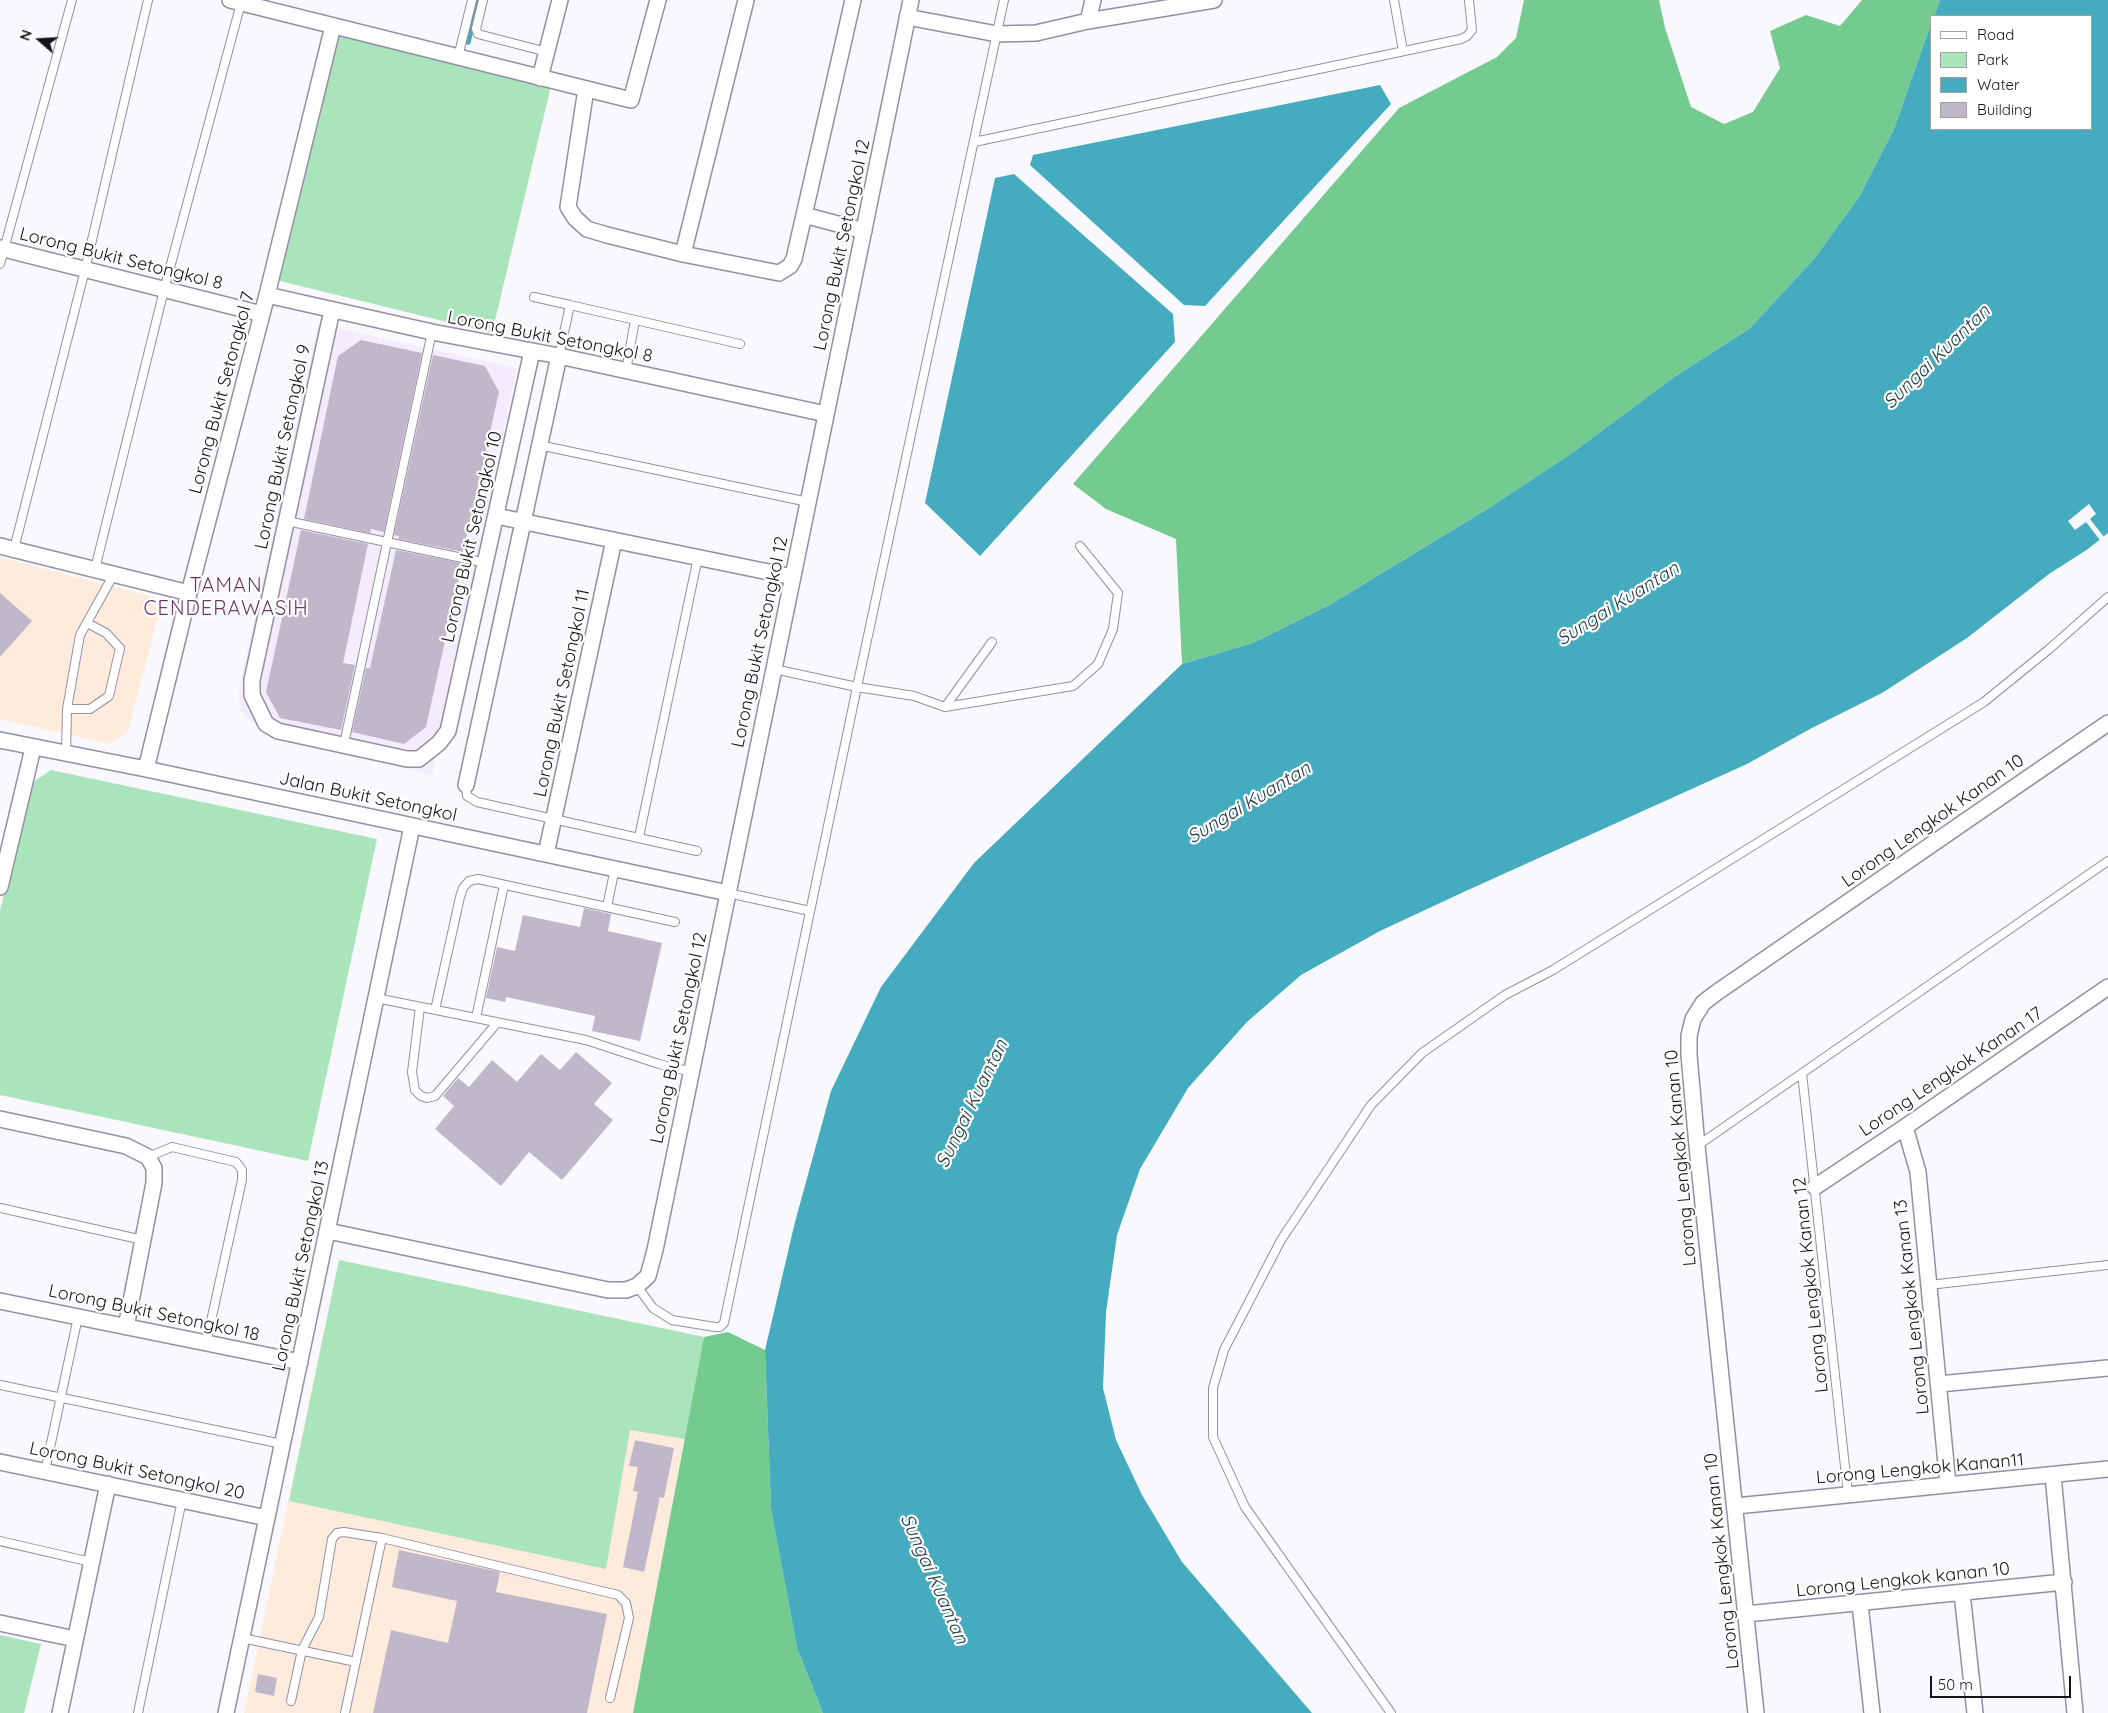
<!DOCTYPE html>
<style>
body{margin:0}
#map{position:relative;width:2108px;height:1713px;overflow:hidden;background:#f9f8fc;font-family:Quicksand,sans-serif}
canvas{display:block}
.legend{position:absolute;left:1930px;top:15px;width:162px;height:115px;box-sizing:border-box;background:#fff;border:1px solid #a2a1a3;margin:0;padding:6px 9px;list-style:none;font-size:15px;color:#16131a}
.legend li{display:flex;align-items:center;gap:10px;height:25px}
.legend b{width:25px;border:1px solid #a2a1a3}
.north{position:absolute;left:15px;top:15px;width:50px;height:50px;-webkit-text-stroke:4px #fff;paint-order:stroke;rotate:289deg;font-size:14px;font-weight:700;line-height:20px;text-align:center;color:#16131a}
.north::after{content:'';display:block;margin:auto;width:18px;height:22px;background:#16131a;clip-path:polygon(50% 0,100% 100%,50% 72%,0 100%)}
.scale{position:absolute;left:1930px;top:1676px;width:141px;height:22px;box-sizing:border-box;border:2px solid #16131a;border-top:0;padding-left:6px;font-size:15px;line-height:18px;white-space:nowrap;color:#16131a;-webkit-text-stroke:4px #fff;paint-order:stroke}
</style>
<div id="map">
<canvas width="2108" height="1713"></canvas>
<ul class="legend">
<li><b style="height:6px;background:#fff"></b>Road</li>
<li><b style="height:14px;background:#aae4ba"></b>Park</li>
<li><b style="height:14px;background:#45abbf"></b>Water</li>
<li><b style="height:14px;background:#c0b7cb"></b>Building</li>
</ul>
<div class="north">N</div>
<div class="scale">50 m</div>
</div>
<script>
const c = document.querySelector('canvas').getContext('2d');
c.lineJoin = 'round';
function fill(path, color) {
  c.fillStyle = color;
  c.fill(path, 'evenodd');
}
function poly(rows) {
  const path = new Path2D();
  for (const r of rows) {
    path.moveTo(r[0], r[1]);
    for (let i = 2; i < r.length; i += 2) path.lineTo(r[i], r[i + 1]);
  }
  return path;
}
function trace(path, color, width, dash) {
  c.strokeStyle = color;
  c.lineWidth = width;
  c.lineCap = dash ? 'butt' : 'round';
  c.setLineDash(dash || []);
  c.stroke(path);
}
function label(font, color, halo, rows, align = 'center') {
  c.font = font + ' Quicksand,sans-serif';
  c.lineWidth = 4.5;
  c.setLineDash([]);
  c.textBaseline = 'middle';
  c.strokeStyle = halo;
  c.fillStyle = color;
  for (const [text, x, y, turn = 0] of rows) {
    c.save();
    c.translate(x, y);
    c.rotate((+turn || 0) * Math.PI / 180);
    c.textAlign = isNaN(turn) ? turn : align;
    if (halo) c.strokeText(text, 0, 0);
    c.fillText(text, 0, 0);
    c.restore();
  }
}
fill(poly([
 [318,324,517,368,432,775,263,732,240,711,239,690]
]), '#f3ecfd');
fill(poly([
 [0,557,149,596,159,613,128,731,111,744,0,719],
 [339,1260,704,1337,633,1713,244,1713]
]), '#feebdb');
fill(poly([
 [335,33,485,72,551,86,492,333,272,279],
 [51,770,377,839,308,1161,0,1095,0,911,29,785],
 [339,1260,704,1337,685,1439,630,1430,606,1569,289,1501],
 [0,1635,41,1644,24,1713,0,1713]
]), '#aae4ba');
fill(poly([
 [1524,0,1659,0,1665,28,1691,107,1724,124,1753,112,1780,68,1770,31,1806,15,1840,26,1862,0,1940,0,1934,16,1932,16,1932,21,1894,129,1859,197,1814,259,1749,329,1674,377,1572,453,1489,508,1331,604,1253,643,1182,664,1176,539,1106,509,1073,484,1399,108,1497,57,1516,38],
 [728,1332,765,1350,771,1509,797,1648,823,1713,633,1713,704,1337]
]), '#73cb8f');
fill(poly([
 [1940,0,2108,0,2108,533,2088,549,2049,574,1967,638,1882,693,1810,729,1747,764,1468,890,1380,931,1301,975,1247,1022,1188,1088,1140,1169,1117,1235,1106,1312,1103,1388,1116,1440,1142,1495,1182,1562,1312,1713,823,1713,797,1648,771,1509,765,1350,795,1222,831,1091,881,987,974,863,1182,664,1253,643,1331,604,1489,508,1572,453,1674,377,1749,329,1814,259,1859,197,1894,129,1932,21,1932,129,2092,129,2092,16,1934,16],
 [1380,85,1391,104,1205,306,1184,305,1030,165,1033,155],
 [1014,174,1173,314,1175,342,980,556,925,503,995,178]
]), '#45abbf');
fill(poly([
 [2089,504,2096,514,2090,519,2104,537,2100,540,2086,522,2075,530,2068,521]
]), '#f9f8fc');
trace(poly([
 [468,42,478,0]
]), '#45abbf', 5.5);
fill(poly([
 [361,340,422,353,384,532,371,529,370,533,304,519,338,356],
 [433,355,485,366,499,392,463,552,398,539,399,536,394,535],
 [301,530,368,544,343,663,355,665,341,730,280,718,266,692],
 [396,550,461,563,461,568,426,727,404,744,352,732,366,668,370,668],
 [0,593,32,621,0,657],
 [584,908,611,914,608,931,662,943,640,1041,592,1031,595,1016,506,997,505,1002,486,998,497,947,515,951,523,915,580,927],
 [576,1052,612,1083,594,1104,613,1120,562,1180,529,1152,501,1186,435,1129,454,1106,443,1096,458,1078,469,1087,492,1060,517,1082,541,1054,560,1070],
 [635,1440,674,1448,664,1498,660,1497,644,1572,623,1567,638,1492,633,1491,638,1467,629,1466],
 [399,1550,500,1572,496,1592,607,1614,587,1713,373,1713,391,1630,448,1643,457,1601,392,1587],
 [258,1674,277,1678,274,1696,255,1692]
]), '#c0b7cb');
const service = poly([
 [483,0,476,29,478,34,547,52],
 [1394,0,1403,51],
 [458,57,472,0],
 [974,142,1461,39,1467,36,1472,30,1469,0],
 [0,264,72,0],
 [534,297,570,305],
 [559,356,570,305,740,344],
 [626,371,635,320],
 [539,445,808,502],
 [287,521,486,563],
 [14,549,85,270,148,0],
 [95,569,164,290,241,3],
 [774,669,857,687,914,696,945,707,1073,686,1098,664,1113,629,1118,593,1080,546],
 [945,707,992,642],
 [67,709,90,709,109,696,120,648,106,633,87,623],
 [344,744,432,332],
 [66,754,67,709,80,635,114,574],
 [466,785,467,796,477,802,697,851],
 [639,837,698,557],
 [728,893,810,911],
 [607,907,615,868],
 [376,998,586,1040,659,1064,692,1072],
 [420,1007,412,1072,415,1090,421,1096,427,1098,435,1096,497,1023],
 [435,1010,460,897,463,888,469,881,478,879,675,922],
 [476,1018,504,885],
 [1802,1073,1848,1494],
 [1697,1146,2108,861],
 [148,1157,172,1147,236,1162,242,1170,242,1180,206,1344],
 [0,1208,143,1240],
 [1929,1285,2108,1265],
 [637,1286,653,1308,672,1320,715,1327,720,1327,724,1323,857,687,1004,0],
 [0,1385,282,1444],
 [45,1471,78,1317],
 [0,1541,91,1562],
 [242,1638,356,1662],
 [291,1701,302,1650,319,1617,332,1539,337,1533,344,1532,382,1538,618,1595,626,1603,629,1618,610,1698],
 [138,1713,182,1500],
 [345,1713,382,1538],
 [1391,1713,1245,1507,1213,1437,1213,1388,1224,1350,1281,1240,1371,1105,1422,1053,1505,995,1553,970,1984,702,2048,650,2108,597]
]);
const minor = poly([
 [230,0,631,100,658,0],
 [907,17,997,34,1036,33,1088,21,1214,0],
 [1088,21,1093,0],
 [540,78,560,0],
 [586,89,568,207,575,218,587,229,607,235,683,254,779,273,790,266,794,259,853,0],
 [804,215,864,231],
 [0,248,262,314],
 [683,254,746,0],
 [267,295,432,332,559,356,826,414],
 [332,310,252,680,252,695,266,724,278,731,407,759,419,759,439,743,448,731,532,351],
 [496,516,793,577],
 [0,546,189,593],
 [0,740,146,769,728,893],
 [146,769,189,593,267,295,333,26],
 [466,785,559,356],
 [546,854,614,540],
 [0,887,33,748],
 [0,1119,126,1146,148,1157,154,1168,154,1183,126,1327],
 [1905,1127,1918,1172,1948,1485],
 [1815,1187,1905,1127,2108,987],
 [328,1231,608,1290,626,1290,637,1286,648,1276,655,1250,911,0],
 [0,1301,300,1362],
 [1939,1384,2108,1368],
 [0,1462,267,1518],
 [2053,1475,2075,1713],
 [1736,1506,2108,1469],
 [1962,1593,1975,1713],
 [1860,1604,1872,1713],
 [1746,1614,2064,1582],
 [0,1623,75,1639],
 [60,1713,108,1484],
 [226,1713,412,826],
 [1756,1713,1697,1146,1689,1055,1689,1036,1693,1019,1703,1003,1716,993,2108,723]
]);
trace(service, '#968ea1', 10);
trace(minor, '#968ea1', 18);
trace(service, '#fff', 8);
trace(minor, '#fff', 15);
label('18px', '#16131a', '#fff', [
 ["Lorong Bukit Setongkol 12",842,245,-78],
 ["Lorong Bukit Setongkol 8",121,259,14],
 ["Lorong Bukit Setongkol 8",550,337,11],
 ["Lorong Bukit Setongkol 7",222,393,-75],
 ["Lorong Bukit Setongkol 9",283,447,-78],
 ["Lorong Bukit Setongkol 10",472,537,-77],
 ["Lorong Bukit Setongkol 12",760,642,-78],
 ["Lorong Bukit Setongkol 11",562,693,-78],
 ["Jalan Bukit Setongkol",368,797,12],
 ["Lorong Lengkok Kanan 10",1933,821,-35],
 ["Lorong Bukit Setongkol 12",679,1038,-78],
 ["Lorong Lengkok Kanan 17",1951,1072,-34],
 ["Lorong Lengkok Kanan 10",1681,1158,-95],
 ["Lorong Bukit Setongkol 13",301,1266,-78],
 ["Lorong Lengkok Kanan 12",1811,1285,-96],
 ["Lorong Lengkok Kanan 13",1912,1307,-96],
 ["Lorong Bukit Setongkol 18",154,1313,12],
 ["Lorong Lengkok Kanan11",1920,1469,-5],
 ["Lorong Bukit Setongkol 20",137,1471,12],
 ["Lorong Lengkok Kanan 10",1722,1561,-96],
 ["Lorong Lengkok kanan 10",1903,1580,-6]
]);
label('italic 19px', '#243b40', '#fff', [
 ["Sungai Kuantan",1937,357,-44],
 ["Sungai Kuantan",1618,604,-32],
 ["Sungai Kuantan",1249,803,-31],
 ["Sungai Kuantan",972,1104,-64],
 ["Sungai Kuantan",934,1579,66]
]);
c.letterSpacing = '1px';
label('20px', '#6e3766', '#fff', [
 ["TAMAN",226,586],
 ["CENDERAWASIH",226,609]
]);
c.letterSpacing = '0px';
</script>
